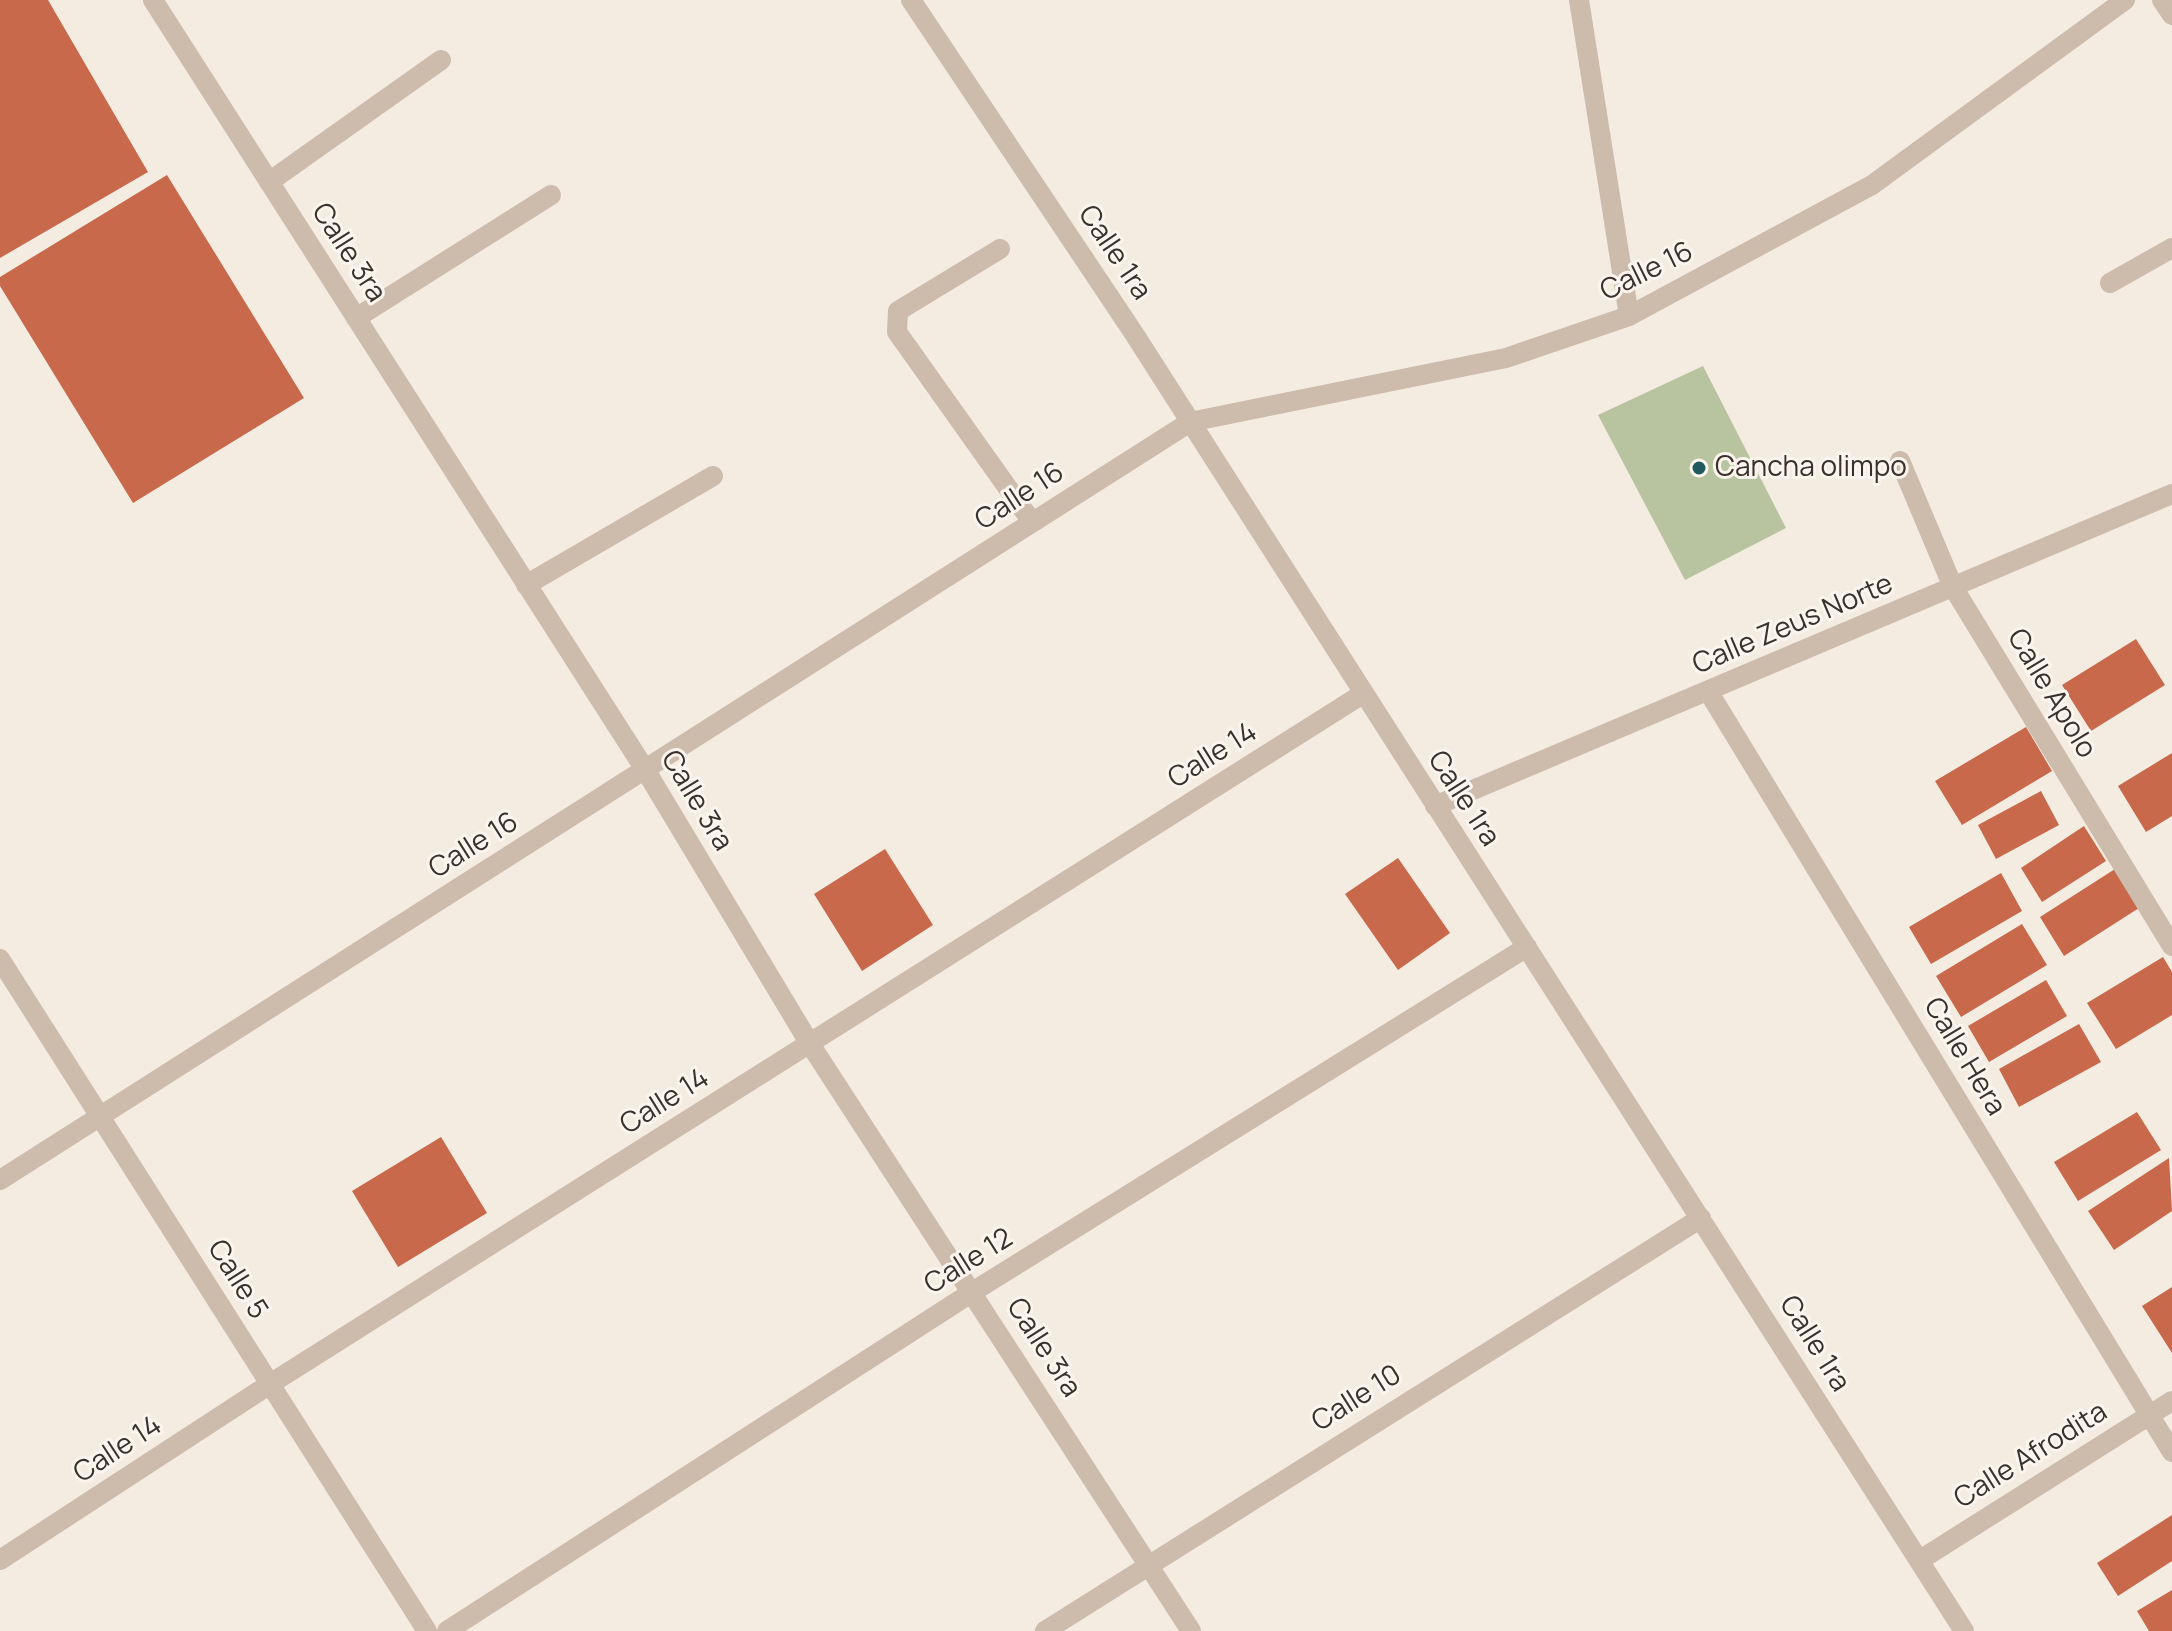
<!DOCTYPE html>
<style>
body{margin:0}
canvas{display:block;background:#f4ebe1}
</style>
<canvas width="2172" height="1631"></canvas>
<script>
const c = document.querySelector('canvas').getContext('2d');
c.lineJoin = 'round';
function fill(path, color) {
  c.fillStyle = color;
  c.fill(path, 'evenodd');
}
function poly(rows) {
  const path = new Path2D();
  for (const r of rows) {
    path.moveTo(r[0], r[1]);
    for (let i = 2; i < r.length; i += 2) path.lineTo(r[i], r[i + 1]);
  }
  return path;
}
function trace(path, color, width, dash) {
  c.strokeStyle = color;
  c.lineWidth = width;
  c.lineCap = dash ? 'butt' : 'round';
  c.setLineDash(dash || []);
  c.stroke(path);
}
function label(font, color, halo, rows, align = 'center') {
  c.font = font + ' Manrope,sans-serif';
  c.lineWidth = 6;
  c.setLineDash([]);
  c.textBaseline = 'middle';
  c.strokeStyle = halo;
  c.fillStyle = color;
  for (const [text, x, y, turn = 0] of rows) {
    c.save();
    c.translate(x, y);
    c.rotate((+turn || 0) * Math.PI / 180);
    c.textAlign = isNaN(turn) ? turn : align;
    if (halo) c.strokeText(text, 0, 0);
    c.fillText(text, 0, 0);
    c.restore();
  }
}
fill(poly([
 [1703,366,1786,528,1685,580,1598,415]
]), '#b8c4a0');
fill(poly([
 [0,0,48,0,148,172,0,258],
 [167,175,304,398,133,503,0,286,0,277],
 [2136,639,2165,685,2091,731,2062,685],
 [2026,727,2052,771,1962,825,1935,781],
 [2172,753,2172,816,2146,832,2118,786],
 [2041,791,2059,825,1996,859,1978,825],
 [2084,826,2106,861,2042,902,2021,868],
 [885,849,933,925,862,971,814,894],
 [1398,858,1450,933,1398,970,1345,894],
 [2115,869,2139,908,2064,956,2040,917],
 [2001,873,2022,911,1931,964,1909,927],
 [2022,924,2047,965,1961,1017,1936,976],
 [2163,957,2172,972,2172,1015,2116,1049,2087,1003],
 [2046,980,2067,1016,1989,1062,1968,1026],
 [2079,1024,2101,1062,2019,1107,1999,1069],
 [2137,1112,2161,1150,2078,1201,2054,1162],
 [441,1137,487,1213,398,1267,352,1191],
 [2169,1158,2172,1211,2114,1250,2088,1211],
 [2172,1287,2172,1353,2142,1306],
 [2172,1515,2172,1561,2118,1596,2097,1563],
 [2172,1590,2172,1631,2149,1631,2137,1611]
]), '#c8694b');
trace(poly([
 [269,182,441,60],
 [356,318,551,195],
 [526,585,713,476]
]), '#cdbbac', 20);
trace(poly([
 [153,0,646,771,810,1044,1191,1631],
 [911,0,1133,332,1964,1631],
 [1579,0,1629,316],
 [2162,0,2172,15],
 [1000,249,898,311,897,332,1032,522],
 [2110,283,2172,248],
 [1900,461,1953,587,2172,946],
 [1708,691,2172,1452],
 [1435,806,2172,494],
 [0,959,427,1631],
 [0,1180,1190,422,1506,358,1629,316,1872,185,2125,0],
 [0,1560,270,1384,1361,695],
 [1920,1560,2172,1401],
 [447,1631,974,1291,1527,947],
 [1045,1631,1701,1218]
]), '#cdbbac', 20);
for (const [x, y, r, color] of [
 [1699,468,8,"#1f5a5e"]
]) {
  const dot = new Path2D();
  dot.arc(x, y, r, 0, 2 * Math.PI);
  c.fillStyle = color;
  c.fill(dot);
  trace(dot, '#fbf5ee', 3);
}
label('28px', '#3b302b', '#fbf5ee', [
 ["Calle 3ra",348,253,57],
 ["Calle 1ra",1114,253,56],
 ["Calle 16",1647,272,-26],
 ["Calle 16",1020,497,-33],
 ["Calle Zeus Norte",1793,625,-23],
 ["Calle Apolo",2051,694,59],
 ["Calle 14",1213,756,-32],
 ["Calle 1ra",1463,799,57],
 ["Calle 3ra",696,801,59],
 ["Calle 16",474,846,-32],
 ["Calle Hera",1964,1057,59],
 ["Calle 14",665,1102,-32],
 ["Calle 12",969,1262,-32],
 ["Calle 5",237,1280,58],
 ["Calle 1ra",1814,1344,58],
 ["Calle 3ra",1043,1348,57],
 ["Calle 10",1357,1399,-32],
 ["Calle 14",118,1450,-33],
 ["Calle Afrodita",2031,1456,-32]
]);
label('28px', '#3b302b', '#fbf5ee', [
 ["Cancha olimpo",1715,468]
], 'left');
</script>
